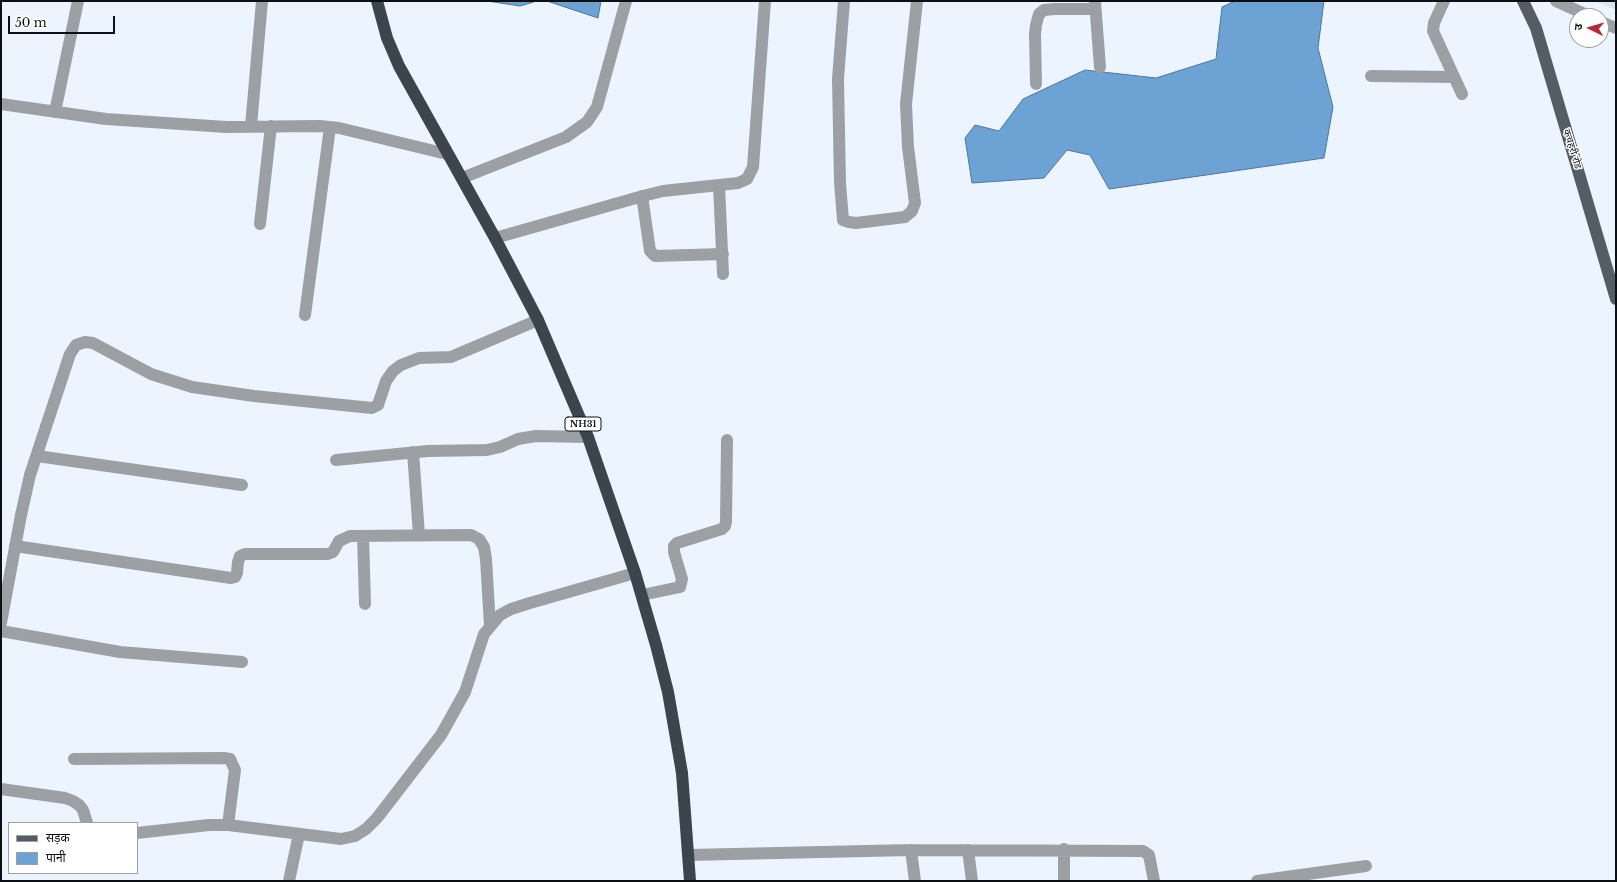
<!DOCTYPE html>
<meta charset="utf-8">
<style>
body{margin:0}
#map{position:relative;width:1617px;height:882px;overflow:hidden;background:#ecf5ff;font-family:"Libre Baskerville","Noto Sans Devanagari",serif}
canvas{display:block}
.frame{position:absolute;inset:0;border:2px solid #0c1013;pointer-events:none}
.legend{position:absolute;left:8px;top:822px;width:130px;height:52px;box-sizing:border-box;background:#fff;border:1px solid #9e9fa1;margin:0;padding:5px 7px;list-style:none;font-size:12px;color:#0c1013}
.legend li{display:flex;align-items:center;gap:8px;height:20px}
.legend b{width:20px;border:1px solid #9e9fa1}
.north{position:absolute;left:1569px;top:8px;width:40px;height:40px;box-sizing:border-box;background:#fff;border:1px solid #9e9fa1;border-radius:50%;rotate:275deg;font-size:11px;font-weight:700;line-height:16px;text-align:center;color:#0c1013}
.north::after{content:'';display:block;margin:auto;width:14px;height:18px;background:#b92838;clip-path:polygon(50% 0,100% 100%,50% 72%,0 100%)}
.scale{position:absolute;left:8px;top:16px;width:107px;height:18px;box-sizing:border-box;border:2px solid #0c1013;border-top:0;padding-left:5px;font-size:12px;line-height:14px;white-space:nowrap;color:#0c1013;-webkit-text-stroke:3px #fff;paint-order:stroke}
</style>
<div id="map">
<canvas width="1617" height="882"></canvas>
<div class="frame"></div>
<ul class="legend">
<li><b style="height:5px;background:#545c65"></b>सड़क</li>
<li><b style="height:11px;background:#6ca2d4"></b>पानी</li>
</ul>
<div class="north">उ</div>
<div class="scale">50 m</div>
</div>
<script>
const c = document.querySelector('canvas').getContext('2d');
c.lineJoin = 'round';
function fill(path, color) {
  c.fillStyle = color;
  c.fill(path, 'evenodd');
}
function poly(rows) {
  const path = new Path2D();
  for (const r of rows) {
    path.moveTo(r[0], r[1]);
    for (let i = 2; i < r.length; i += 2) path.lineTo(r[i], r[i + 1]);
  }
  return path;
}
function trace(path, color, width, dash) {
  c.strokeStyle = color;
  c.lineWidth = width;
  c.lineCap = dash ? 'butt' : 'round';
  c.setLineDash(dash || []);
  c.stroke(path);
}
function label(font, color, halo, rows, align = 'center') {
  c.font = font + ' "Libre Baskerville","Noto Sans Devanagari",serif';
  c.lineWidth = 3;
  c.setLineDash([]);
  c.textBaseline = 'middle';
  c.strokeStyle = halo;
  c.fillStyle = color;
  for (const [text, x, y, turn = 0] of rows) {
    c.save();
    c.translate(x, y);
    c.rotate((+turn || 0) * Math.PI / 180);
    c.textAlign = isNaN(turn) ? turn : align;
    if (halo) c.strokeText(text, 0, 0);
    c.fillText(text, 0, 0);
    c.restore();
  }
}
fill(poly([
 [1594,1,1616,1,1616,10]
]), '#d8e6f4');
const water = poly([
 [487,1,537,1,520,6,487,1],
 [547,1,601,1,598,18,547,1],
 [1235,1,1324,1,1318,48,1333,107,1324,158,1109,189,1090,155,1067,150,1044,178,972,183,965,138,975,125,999,131,1023,99,1085,70,1156,78,1216,59,1222,7,1235,1]
]);
fill(water, '#6ca2d4');
trace(water, '#4f769a', 1);
trace(poly([
 [844,1,838,79,840,183,843,220,849,222,856,223,905,217,912,211,915,203,908,147,906,104,917,1],
 [1444,1,1434,23,1433,31,1462,94],
 [1556,1,1589,16],
 [1095,2,1100,67],
 [1601,22,1616,28],
 [1371,76,1454,77],
 [1036,84,1035,34,1036,25,1039,14,1044,10,1055,9,1095,9],
 [1,104,106,119,226,127,320,126,339,128,447,154],
 [55,112,78,1],
 [251,126,262,1],
 [462,178,566,137,587,122,597,107,626,1],
 [719,185,723,274],
 [642,196,650,251,655,256,723,254],
 [260,224,271,126],
 [495,238,643,196,663,191,738,183,747,179,753,167,765,1],
 [305,315,330,127],
 [413,452,419,535],
 [37,456,242,485],
 [336,460,428,451,487,450,500,447,518,439,536,436,588,437],
 [363,536,365,604],
 [15,546,231,578,235,577,237,573,238,562,240,556,245,554,328,554,333,552,339,541,350,536,471,535,479,539,484,547,486,559,490,626],
 [642,595,680,587,682,579,674,552,674,546,677,543,722,529,725,526,726,522,727,440],
 [1,623,21,515,30,475,70,354,76,345,85,342,93,343,151,374,192,387,254,396,372,408,378,405,386,381,393,371,401,365,419,358,451,357,538,320],
 [1,631,120,652,242,662],
 [74,759,224,758,230,759,235,770,228,825],
 [1,789,65,798,73,801,79,805,83,810,87,823],
 [137,833,209,825,228,825,341,839,355,836,366,829,377,818,441,735,465,692,484,634,500,615,511,609,530,603,635,573],
 [911,850,915,881],
 [968,850,972,881],
 [689,855,911,850,1143,851,1149,855,1154,881],
 [289,881,299,834],
 [1064,881,1064,849],
 [1257,881,1366,866]
]), '#9ca0a5', 12);
trace(poly([
 [1523,1,1536,28,1616,299]
]), '#545c65', 12);
trace(poly([
 [377,1,387,38,399,66,495,238,538,320,588,437,635,573,656,645,668,692,682,773,690,881]
]), '#3b454e', 12);
for (const [x, y, w] of [
 [583,424,36]
]) {
  const box = new Path2D();
  box.roundRect(x - w / 2, y - 7, w, 14, 3);
  c.fillStyle = '#fff';
  c.fill(box);
  trace(box, '#0c1013', 1);
}
label('bold 9px', '#0c1013', null, [
 ["NH31",583,424]
]);
label('10px', '#0c1013', '#fff', [
 ["कचहरी रोड",1572,149,73]
]);
</script>
